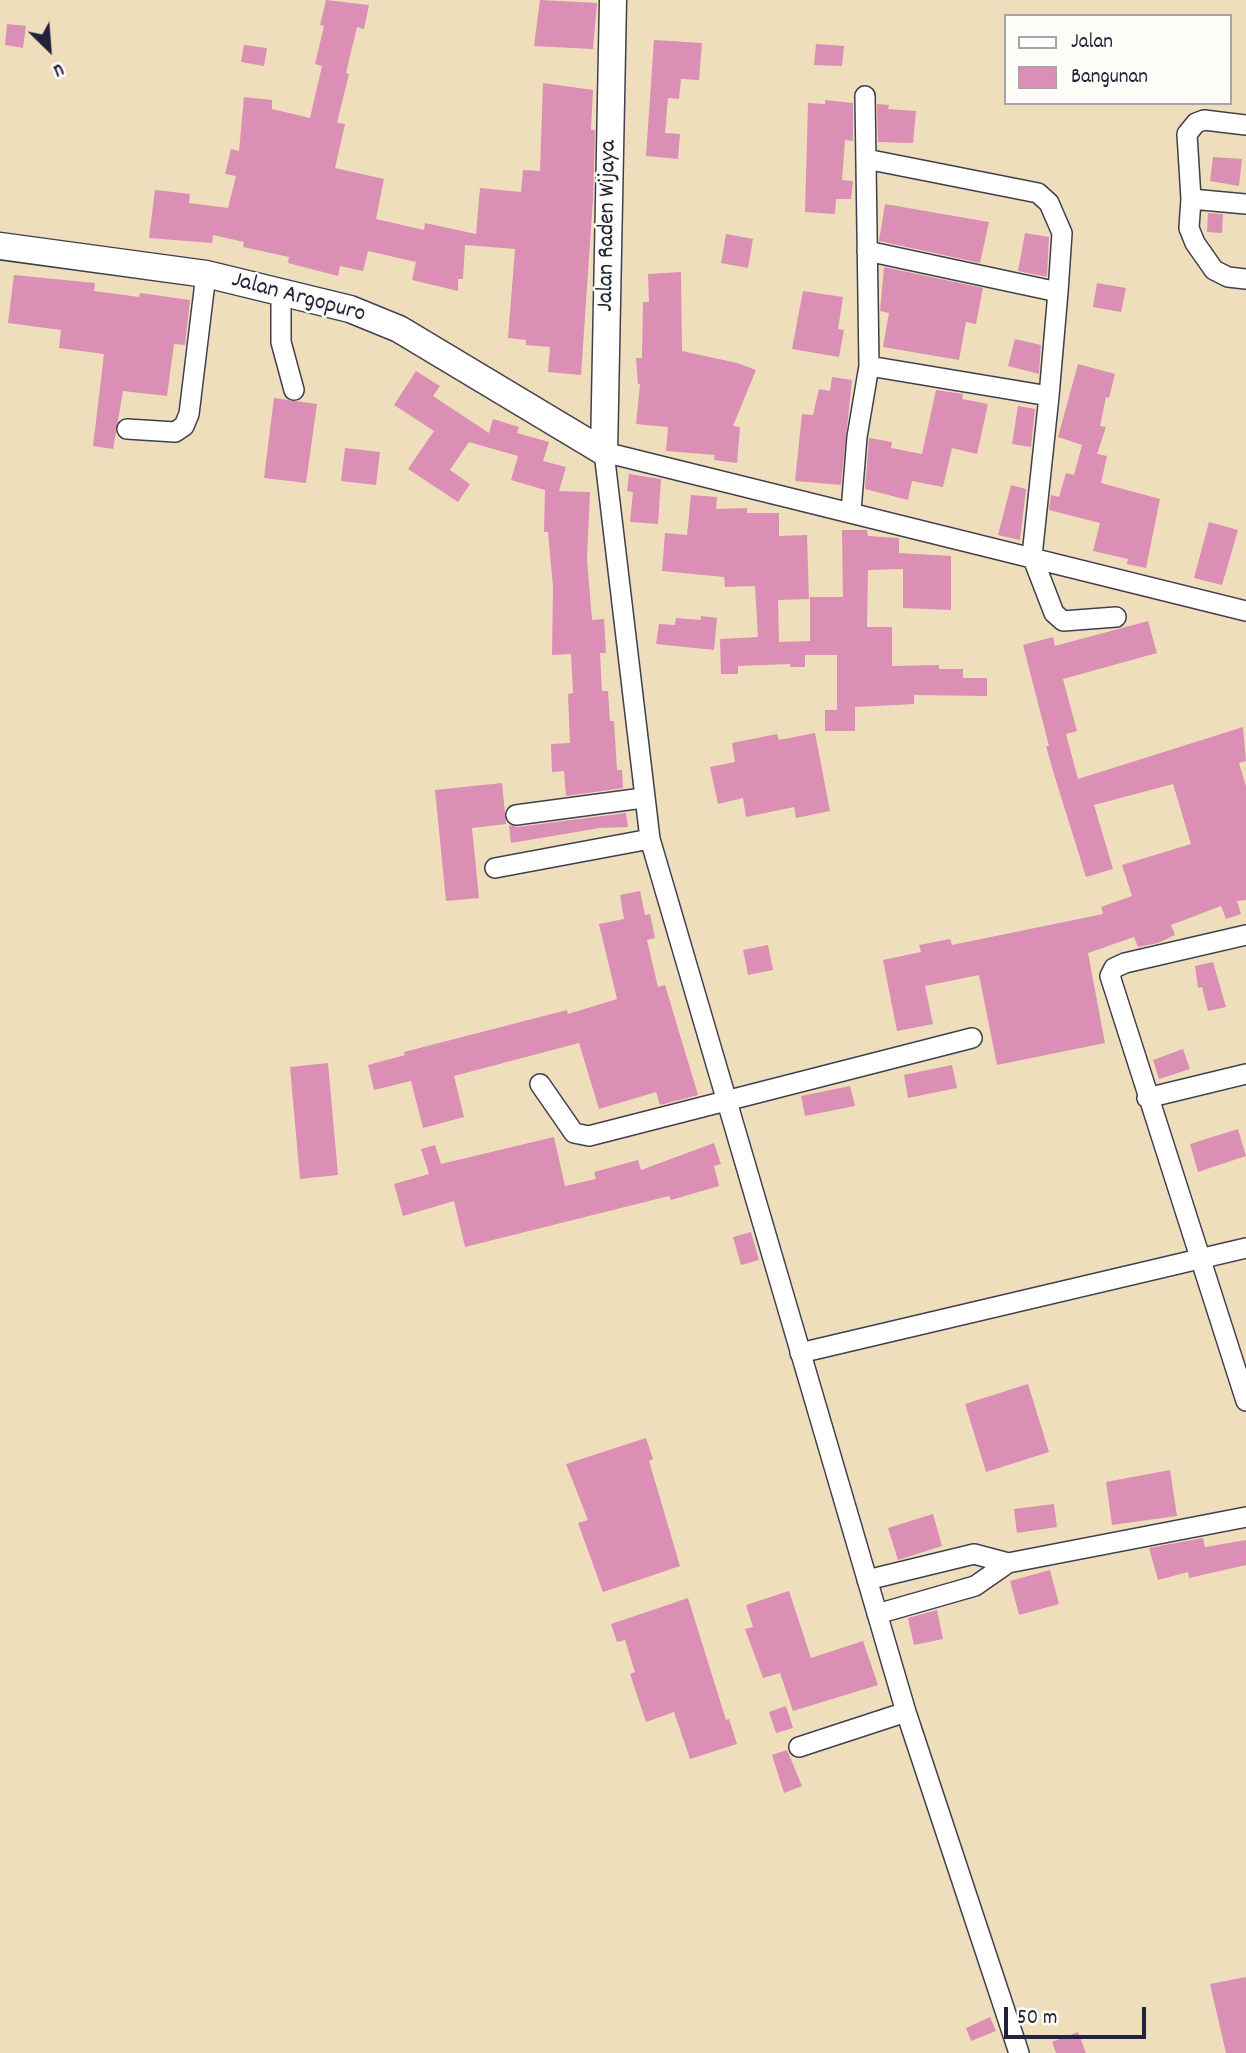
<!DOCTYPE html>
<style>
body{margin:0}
#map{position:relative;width:1246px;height:2053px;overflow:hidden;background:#efdebc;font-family:Dekko,sans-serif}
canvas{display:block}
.legend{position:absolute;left:1004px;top:14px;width:228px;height:91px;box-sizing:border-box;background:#fdfcf7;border:2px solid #a5a5ac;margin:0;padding:9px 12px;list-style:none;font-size:21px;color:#22223b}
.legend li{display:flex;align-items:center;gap:14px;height:35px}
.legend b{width:35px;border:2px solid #a5a5ac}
.north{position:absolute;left:14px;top:14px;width:70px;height:70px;-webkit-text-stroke:5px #fdfcf7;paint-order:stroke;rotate:155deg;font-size:19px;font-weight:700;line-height:28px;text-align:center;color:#22223b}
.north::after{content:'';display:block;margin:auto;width:24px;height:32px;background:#22223b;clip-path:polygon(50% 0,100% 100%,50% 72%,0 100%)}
.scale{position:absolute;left:1004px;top:2007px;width:142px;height:32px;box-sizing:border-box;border:4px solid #22223b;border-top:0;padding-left:9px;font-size:21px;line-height:24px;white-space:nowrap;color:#22223b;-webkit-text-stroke:5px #fdfcf7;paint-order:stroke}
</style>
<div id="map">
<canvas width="1246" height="2053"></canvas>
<ul class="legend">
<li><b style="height:9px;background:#fff"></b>Jalan</li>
<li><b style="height:19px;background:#db8fb4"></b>Bangunan</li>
</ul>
<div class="north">U</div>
<div class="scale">50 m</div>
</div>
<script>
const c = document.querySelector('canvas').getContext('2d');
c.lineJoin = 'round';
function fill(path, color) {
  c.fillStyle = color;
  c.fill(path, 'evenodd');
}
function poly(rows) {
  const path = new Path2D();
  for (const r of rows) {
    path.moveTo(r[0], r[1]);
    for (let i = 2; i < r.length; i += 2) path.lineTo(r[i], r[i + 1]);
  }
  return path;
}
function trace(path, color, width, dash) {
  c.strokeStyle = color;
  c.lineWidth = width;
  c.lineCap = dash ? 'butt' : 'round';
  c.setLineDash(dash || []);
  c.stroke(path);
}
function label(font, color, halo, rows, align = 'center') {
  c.font = font + ' Dekko,sans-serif';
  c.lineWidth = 5;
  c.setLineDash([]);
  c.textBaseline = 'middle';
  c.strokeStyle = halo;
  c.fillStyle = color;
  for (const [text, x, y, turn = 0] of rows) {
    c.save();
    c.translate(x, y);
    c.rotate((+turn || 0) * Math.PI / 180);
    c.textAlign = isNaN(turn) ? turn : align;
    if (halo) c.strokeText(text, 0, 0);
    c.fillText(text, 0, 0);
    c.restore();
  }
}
fill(poly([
 [326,0,369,5,364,29,357,27,346,73,349,74,337,123,345,124,335,168,384,179,376,219,424,230,425,223,476,234,480,188,521,192,523,170,540,171,543,83,593,90,591,130,595,130,593,199,581,375,548,372,550,347,526,345,526,340,508,338,515,249,465,245,463,279,458,279,458,291,412,280,416,262,368,251,363,271,340,266,338,276,288,263,289,257,243,247,244,242,213,235,212,243,149,238,155,190,190,194,189,203,228,208,236,176,225,174,231,149,239,151,244,97,272,100,272,109,310,118,322,66,315,64,324,26,320,25],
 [540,0,597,3,593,49,534,46],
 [7,24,26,26,23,48,5,45],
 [654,40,702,43,699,80,681,79,679,99,668,98,665,133,680,134,678,159,646,156],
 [816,44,844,46,842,66,814,65],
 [244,45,267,48,264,66,241,62],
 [825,100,853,103,853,141,845,140,842,180,853,181,851,199,836,199,835,214,805,212,808,103,825,104],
 [877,104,889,105,888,109,916,111,913,143,878,142],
 [1213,157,1242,159,1239,186,1210,181],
 [885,204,989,222,980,263,879,241],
 [1208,213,1223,214,1222,233,1207,232],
 [1025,233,1049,237,1047,277,1018,271],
 [726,234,753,239,748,268,721,263],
 [884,267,983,288,976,324,966,322,959,360,883,347,889,313,880,311],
 [681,272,682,351,737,363,756,370,733,426,740,427,737,463,714,460,715,455,666,451,668,427,636,424,640,384,638,384,636,358,642,358,643,302,649,302,648,274],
 [14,275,95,283,94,291,139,297,140,293,190,300,185,345,174,344,167,396,123,391,113,449,93,446,104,354,59,348,61,330,8,323],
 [1097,283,1126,288,1121,312,1093,307],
 [803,291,843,297,838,329,844,330,839,357,792,349],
 [1015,339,1041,345,1039,374,1008,366],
 [1078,364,1115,374,1109,398,1106,397,1100,426,1106,427,1097,454,1107,456,1101,483,1160,499,1146,568,1127,564,1128,559,1093,551,1100,523,1049,510,1051,495,1059,497,1066,473,1074,475,1082,445,1058,437],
 [416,371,440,386,433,396,489,433,493,419,519,427,517,433,549,442,543,461,566,467,559,491,590,492,587,559,592,620,604,619,606,653,600,653,602,691,608,691,610,721,614,721,617,770,622,770,623,788,566,796,564,771,552,772,551,744,570,743,568,694,573,693,571,654,552,655,553,587,548,532,544,532,545,490,511,480,518,456,469,442,450,470,470,484,458,502,408,469,434,431,394,405],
 [832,377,852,380,841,485,795,481,802,414,813,415,819,389,830,391],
 [936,390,963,394,962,399,988,404,977,454,952,448,943,487,912,481,908,500,865,489,869,438,892,442,891,448,922,454],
 [274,398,317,404,306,483,264,478],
 [1018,406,1035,409,1031,447,1012,444],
 [345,448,380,452,376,485,341,481],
 [629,474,661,479,658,524,630,522,633,492,627,491],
 [1011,485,1026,489,1020,540,998,535],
 [691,495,717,497,716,509,747,508,747,513,779,513,779,536,807,535,809,599,778,600,779,642,810,641,810,597,843,597,842,530,867,530,868,536,899,538,899,553,951,556,951,610,903,608,903,569,868,570,867,627,892,627,892,666,939,665,939,669,963,669,963,678,987,678,987,696,914,695,914,704,855,707,855,731,825,731,825,710,837,710,837,655,805,655,805,667,790,667,790,664,738,666,738,674,721,674,720,639,758,637,755,586,725,587,724,577,662,571,665,533,687,535],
 [1209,522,1238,530,1222,585,1194,578],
 [701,616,717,618,714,650,656,644,659,624,675,625,676,618,701,620],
 [1148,621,1157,653,1063,679,1077,731,1066,734,1078,779,1243,727,1246,761,1239,763,1246,786,1246,900,1237,901,1241,914,1226,919,1221,906,1171,925,1175,935,1158,943,1138,947,1134,937,1088,953,1105,1043,997,1065,979,975,925,986,933,1024,897,1031,883,960,921,952,919,945,950,939,952,945,1103,914,1101,907,1132,896,1122,865,1191,844,1173,784,1094,805,1113,869,1086,877,1053,771,1046,746,1049,746,1023,645,1053,637,1055,646],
 [815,733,830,811,796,818,794,807,746,817,743,798,718,804,710,767,735,762,732,743,777,734,779,740],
 [502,783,506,824,472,828,479,898,446,901,435,790],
 [626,813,628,827,600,828,511,843,509,825,518,827],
 [640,891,645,915,650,914,655,938,647,940,658,987,665,985,698,1095,660,1105,656,1092,599,1109,579,1043,454,1076,464,1117,423,1128,411,1081,374,1090,368,1065,405,1055,404,1052,567,1010,568,1014,617,999,599,924,624,919,620,895],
 [768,945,773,970,748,975,743,950],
 [1213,962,1226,1007,1208,1011,1202,987,1198,988,1195,966],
 [1183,1049,1190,1069,1159,1079,1153,1060],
 [328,1063,338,1175,300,1179,290,1067],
 [952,1065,957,1088,908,1098,904,1075],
 [850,1086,855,1106,805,1116,801,1096],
 [1238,1129,1246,1156,1198,1172,1190,1144],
 [554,1137,565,1186,596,1179,594,1172,638,1160,641,1170,714,1143,721,1164,714,1166,719,1186,671,1200,669,1196,465,1247,454,1201,403,1216,394,1184,429,1174,421,1149,435,1145,441,1164],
 [751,1232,759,1260,741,1265,733,1237],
 [1028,1384,1049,1452,986,1472,965,1404],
 [646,1438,653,1459,649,1461,680,1566,603,1592,578,1523,588,1520,566,1464],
 [1170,1470,1177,1516,1112,1525,1106,1482],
 [1054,1504,1057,1527,1017,1533,1014,1509],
 [933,1514,942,1546,898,1560,888,1528],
 [1203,1538,1205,1547,1246,1540,1246,1565,1189,1578,1188,1572,1158,1580,1149,1548],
 [1050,1570,1059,1604,1019,1615,1010,1581],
 [789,1591,811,1658,863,1641,878,1685,793,1711,780,1673,763,1678,745,1629,753,1627,746,1605],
 [688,1598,726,1720,729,1719,737,1744,690,1759,674,1712,646,1722,630,1674,635,1672,625,1640,617,1642,611,1624],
 [937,1610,943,1639,914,1645,908,1618],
 [786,1706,793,1728,776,1733,769,1712],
 [787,1750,802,1786,784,1793,772,1755],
 [1246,1977,1246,2053,1226,2053,1210,1984],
 [990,2017,996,2031,971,2041,966,2028],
 [1078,2032,1086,2053,1056,2053,1052,2042]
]), '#db8fb4');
const minor = poly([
 [1246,125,1204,120,1196,123,1187,134,1191,199,1189,228,1195,243,1214,270,1228,277,1246,279],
 [866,159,1038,193,1049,203,1062,233,1058,292],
 [1191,199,1246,204],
 [867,251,1058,292,1049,396],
 [281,294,281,342,294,390],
 [869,366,1049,396,1032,556,1054,613,1063,621,1116,617],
 [127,429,175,432,184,426,189,414,206,274],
 [851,511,857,437,869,366,865,96],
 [516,815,643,798],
 [495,868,650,839],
 [1246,935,1125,963,1114,968,1110,976,1246,1401],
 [540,1084,574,1133,589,1136,972,1038],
 [1147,1098,1246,1074],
 [800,1353,1246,1248],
 [867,1580,974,1554,1008,1563,1246,1517],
 [877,1614,975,1586,1008,1563],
 [799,1747,906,1712],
 [1019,2053,906,1712,650,839,604,452,1246,611]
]);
const highway = poly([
 [0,246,206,274,350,309,399,329,604,452,613,0]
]);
trace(minor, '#413e4e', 22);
trace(highway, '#413e4e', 29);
trace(minor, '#fff', 19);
trace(highway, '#fff', 26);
label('24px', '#22223b', '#fdfcf7', [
 ["Jalan Raden Wijaya",609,226,-89],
 ["Jalan Argopuro",298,299,15]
]);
</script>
